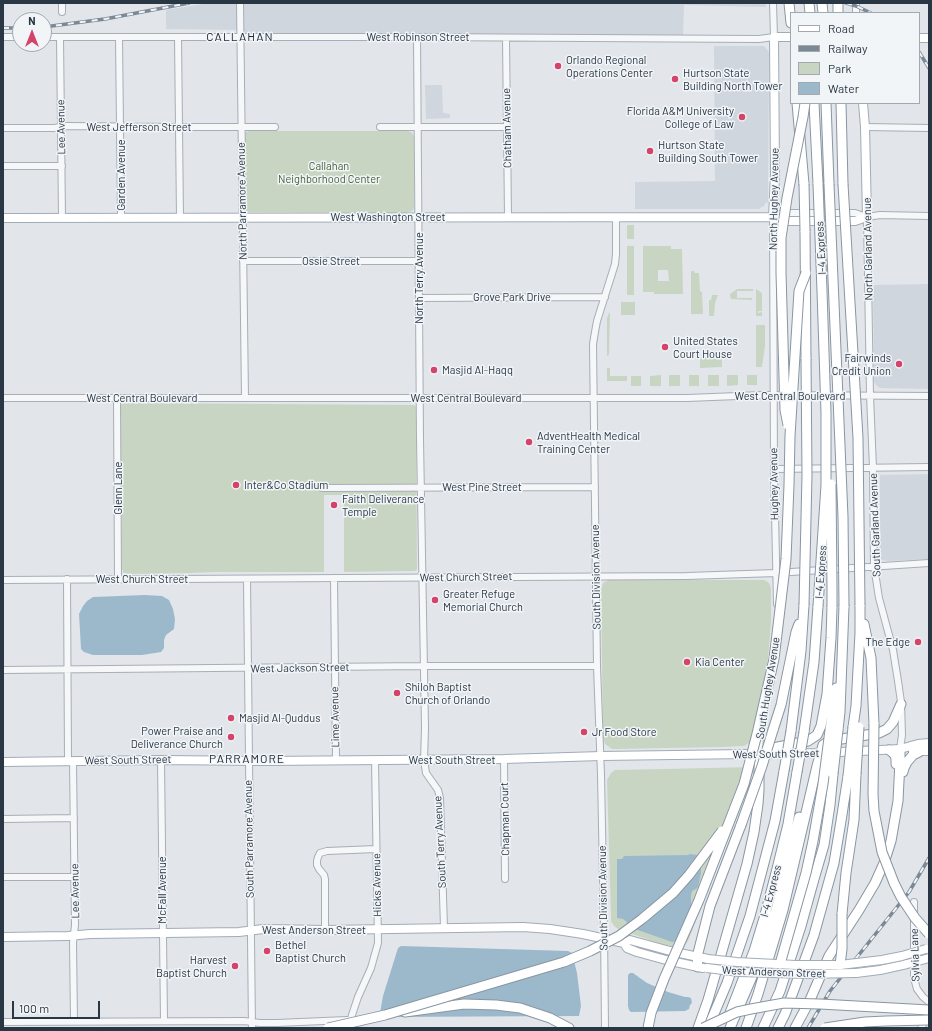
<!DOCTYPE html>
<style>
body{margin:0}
#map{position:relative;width:932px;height:1031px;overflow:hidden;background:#e2e6eb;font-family:Barlow,sans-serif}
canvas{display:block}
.frame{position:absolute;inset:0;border:4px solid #293644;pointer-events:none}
.legend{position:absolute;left:790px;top:12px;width:130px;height:92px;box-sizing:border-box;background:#f2f5f8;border:1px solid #a2a9b0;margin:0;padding:5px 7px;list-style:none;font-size:12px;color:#293644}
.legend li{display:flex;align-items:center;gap:8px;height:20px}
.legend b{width:20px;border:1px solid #a2a9b0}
.north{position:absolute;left:12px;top:12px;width:40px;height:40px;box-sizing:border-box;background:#f2f5f8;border:1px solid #a2a9b0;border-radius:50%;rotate:0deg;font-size:11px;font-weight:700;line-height:16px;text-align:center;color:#293644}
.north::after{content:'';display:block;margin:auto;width:14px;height:18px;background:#d44369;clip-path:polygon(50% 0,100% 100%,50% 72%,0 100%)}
.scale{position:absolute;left:12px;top:1001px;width:88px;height:18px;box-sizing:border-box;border:2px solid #293644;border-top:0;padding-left:5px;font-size:12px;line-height:14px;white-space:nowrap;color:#293644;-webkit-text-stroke:3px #f2f5f8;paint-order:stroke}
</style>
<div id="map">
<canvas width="932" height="1031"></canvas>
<div class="frame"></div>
<ul class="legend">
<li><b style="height:5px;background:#fff"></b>Road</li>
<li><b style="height:5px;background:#7b8895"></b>Railway</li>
<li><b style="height:11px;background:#c9d5c3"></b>Park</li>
<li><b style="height:11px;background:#9cb9cc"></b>Water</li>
</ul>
<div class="north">N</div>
<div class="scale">100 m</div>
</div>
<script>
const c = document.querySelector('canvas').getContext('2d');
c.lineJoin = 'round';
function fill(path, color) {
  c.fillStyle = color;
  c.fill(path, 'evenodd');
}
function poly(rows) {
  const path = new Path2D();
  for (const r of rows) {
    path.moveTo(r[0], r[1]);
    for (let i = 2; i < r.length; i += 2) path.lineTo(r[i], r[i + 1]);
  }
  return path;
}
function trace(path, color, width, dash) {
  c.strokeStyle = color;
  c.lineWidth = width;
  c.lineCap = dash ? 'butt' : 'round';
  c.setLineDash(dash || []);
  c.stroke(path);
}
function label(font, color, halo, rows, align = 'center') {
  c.font = font + ' Barlow,sans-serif';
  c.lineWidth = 3;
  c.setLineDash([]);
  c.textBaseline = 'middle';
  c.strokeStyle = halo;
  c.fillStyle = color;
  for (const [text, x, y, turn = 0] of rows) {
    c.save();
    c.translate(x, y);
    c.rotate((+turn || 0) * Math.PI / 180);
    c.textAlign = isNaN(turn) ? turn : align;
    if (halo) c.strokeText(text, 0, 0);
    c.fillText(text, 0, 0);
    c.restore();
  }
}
fill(poly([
 [209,3,766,3,766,7,684,5,683,38,240,35,239,30,166,29,166,10],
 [714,46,764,46,769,52,768,203,766,202,764,206,760,208,760,209,635,209,635,182,715,181],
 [425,85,442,85,443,113,450,114,450,118,426,119],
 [929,284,929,389,880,388,877,386,874,382,873,285],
 [929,474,929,559,890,561,880,560,880,475]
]), '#d0d6dd');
fill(poly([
 [249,131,408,131,411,132,413,134,414,137,414,208,412,211,405,213,249,212,247,211,246,208,245,135,246,132],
 [627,225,634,225,634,239,627,239],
 [627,246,634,246,634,295,627,295],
 [643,246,671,246,671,249,682,249,683,294,654,294,654,292,643,292],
 [658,270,668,270,669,281,658,281],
 [691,271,694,271,695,273,699,273,700,291,702,292,703,314,691,314],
 [737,289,753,289,753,291,737,291,737,298,752,298,752,300,731,299,730,296,730,294],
 [756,289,762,293,762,311,758,311,758,313,762,312,762,316,756,316],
 [712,295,718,295,715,303,714,316,709,316,709,300,711,300],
 [621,302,635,302,635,315,621,315],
 [609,313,610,313,609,355,607,356,607,318],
 [756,325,765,325,765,346,762,367,756,367],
 [700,357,722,357,722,367,700,368],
 [607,368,610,368,610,376,627,376,627,381,607,381],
 [661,375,661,386,650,386,650,376],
 [669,375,680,375,680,386,669,386],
 [689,375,699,375,699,386,689,386],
 [708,375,719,375,719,386,708,386],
 [727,375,738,375,738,385,727,386],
 [747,375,757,375,757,385,747,385],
 [631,376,641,376,641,386,631,386],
 [125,403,414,405,416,407,416,413,417,569,415,571,412,571,344,572,344,495,324,495,324,572,215,572,191,573,129,574,124,573,122,569,120,405,122,404],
 [609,580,764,580,768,582,770,585,771,589,771,622,768,659,754,733,751,740,749,743,744,746,722,747,616,749,612,749,605,744,604,741,603,736,601,589,603,583],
 [755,767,735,823,718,862,689,939,686,944,683,946,679,947,664,945,618,929,614,926,611,921,611,916,607,780,611,773,615,770]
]), '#c9d5c3');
fill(poly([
 [145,595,162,596,169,600,173,609,175,619,174,629,166,635,164,640,164,648,161,652,142,655,93,655,84,652,81,649,79,614,83,606,87,601,93,597],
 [690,854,697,855,701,857,701,873,698,887,696,889,692,891,691,896,691,907,683,931,678,939,673,942,672,942,635,929,623,919,617,918,617,859,622,859,624,856,688,855],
 [401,946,568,951,572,953,577,973,581,1006,579,1016,384,1017,380,1013,383,996,398,948],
 [630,973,633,973,647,983,668,992,685,997,688,997,691,998,692,1003,690,1005,689,1009,685,1011,631,1012,629,1010,628,1006,628,975]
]), '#9cb9cc');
const minor = poly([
 [62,3,62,12],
 [240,3,245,398],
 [856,3,856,13],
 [3,37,20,37],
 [44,37,417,37,759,39,774,37,773,3],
 [60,37,62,218],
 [119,37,121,218],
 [178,37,180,218],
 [417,37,420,439,425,728,424,760,426,773,438,790,440,798,444,928],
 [506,38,508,217],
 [380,127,507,127],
 [865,127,929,128],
 [3,128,54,128,67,126,179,127,275,127],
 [3,166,62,166],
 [867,217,870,395,873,468,874,566,879,598,893,650,898,681,901,702,902,735,900,749],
 [243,261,419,261],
 [419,298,605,297],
 [3,398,687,398,763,395,929,396],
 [117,398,118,579],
 [774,469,929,467],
 [322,488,595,487],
 [334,578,336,760],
 [67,579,68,761],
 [247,579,252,1028],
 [3,580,687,576,776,573,929,563],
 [777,604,774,469,773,217,783,213,855,213,867,217,880,215,929,216],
 [3,670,424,666,597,666],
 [759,754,760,736],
 [504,759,505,879],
 [161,760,164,1021],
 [73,761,75,925,73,943,74,1021],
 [3,819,74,818],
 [3,877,74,877],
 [914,902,914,978,917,989,923,997,929,1002],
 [325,930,325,879,324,875,319,869,317,865,317,861,318,857,320,853,327,851,376,849],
 [3,1022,244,1021,260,1023,277,1023,347,1020],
 [349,1028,352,1015,358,997,371,968,378,943,375,760],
 [605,1028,604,929,601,775,597,666,593,344,595,332,597,321,615,264,616,254,616,217],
 [921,1028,929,1015]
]);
const major = poly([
 [919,38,929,38],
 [773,217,775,175,774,37,791,37],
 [3,218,773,217,783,221,855,221,867,217,865,127,863,103],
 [913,751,929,751],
 [3,762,161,760,264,761,504,759,601,756,820,753,900,749,918,744,929,743],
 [3,937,68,936,90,934,239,932,263,929,325,930,523,927,550,929,583,934,624,943,630,940,670,951,708,959],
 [624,943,627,948,637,952,666,960,703,968],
 [856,973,880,970,907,964]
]);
const highway = poly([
 [789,3,791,23],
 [809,3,810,13],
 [822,3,823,13],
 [838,3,838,13],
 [797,103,804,184],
 [814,103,818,184],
 [826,103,829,184],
 [841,103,843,184],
 [805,231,806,359],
 [864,624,871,658,874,724],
 [853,727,856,706,860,633,860,605],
 [773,730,781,705,796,632,799,624],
 [830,730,836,688],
 [838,730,840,712,844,606],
 [791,731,801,651,804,605],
 [804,732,814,662,818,606],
 [889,750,892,752,895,755,896,759,896,764],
 [903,772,904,768,907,762,913,755,919,752],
 [842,914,846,873,854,820,856,774],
 [698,967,697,957,710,906,741,825],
 [405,1012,464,1004,496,1005,520,1008,550,1018,569,1028],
 [728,1018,754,951,765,915,777,869,788,824,797,772],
 [698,1028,708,1000,747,864,754,832,758,804,759,790,759,754,773,748,808,741,817,735,821,726,827,694,831,638,832,607],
 [708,1028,727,983,750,916,775,821,784,771],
 [730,1028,760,958,776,910,799,817],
 [746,1028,758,994,783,910,817,766,823,745,829,741,879,733,887,729,893,722,901,704],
 [763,1028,780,991,801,926,814,879,824,845,830,805,833,774],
 [778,1028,785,1014,814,935,834,863,841,821,848,776],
 [795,1028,810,1000,829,956,859,910,875,883,884,863,891,841,898,801,900,761,900,749]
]);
trace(minor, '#a7aeb6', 8);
trace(major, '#a1acb7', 10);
trace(highway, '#8996a2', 11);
trace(minor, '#f5f7f9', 6);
trace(major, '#fff', 8);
trace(highway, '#fff', 9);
const rail = poly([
 [846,3,856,6,871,13],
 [44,27,105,19,189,3],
 [3,28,20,28],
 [919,52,929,68],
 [808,1028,830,991,909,892,929,858]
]);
trace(rail, '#7b8895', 3.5);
trace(rail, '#f2f5f8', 2, [6]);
const majorBridge = poly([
 [708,959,737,962,796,965,840,965,882,960,902,956,926,949],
 [907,964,929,958],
 [707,968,739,972,806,974,856,973]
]);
const highwayBridge = poly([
 [804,184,805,231],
 [818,184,822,291,826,413,826,485,818,606],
 [829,184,843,517,844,606],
 [843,184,858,438,860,605],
 [788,425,785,410,784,377,781,273,781,238,787,198,803,117,805,103],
 [831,484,832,589,832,607],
 [804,605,807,475,806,359],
 [874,724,873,794,874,811,882,852,894,883,901,897,915,918,929,934],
 [784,771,791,731],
 [797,772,804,732],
 [833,774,838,730],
 [856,774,859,727],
 [848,776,853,727],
 [741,825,762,766,773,730],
 [780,964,806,873,813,841,823,784,830,730],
 [840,965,842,949,842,914],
 [328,1028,385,1015,564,962,590,951,619,936,642,919,673,893,689,875,722,831],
 [648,1028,651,1013,664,979,699,900,744,784,757,734,774,659,786,559,789,485,790,436,799,291,806,273],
 [703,1028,737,1012,751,1009,784,1003,820,1004,929,1010],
 [825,1028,865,1022,886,1021,929,1020]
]);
trace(majorBridge, '#a1acb7', 10, []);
trace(highwayBridge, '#8996a2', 11, []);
trace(majorBridge, '#fff', 8);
trace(highwayBridge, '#fff', 9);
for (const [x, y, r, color] of [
 [558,66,4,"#d44369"],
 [675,79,4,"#d44369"],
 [742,117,4,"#d44369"],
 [650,151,4,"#d44369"],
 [665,347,4,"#d44369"],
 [899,364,4,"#d44369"],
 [434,370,4,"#d44369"],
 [529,442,4,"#d44369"],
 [236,485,4,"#d44369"],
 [334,505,4,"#d44369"],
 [435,600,4,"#d44369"],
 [918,642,4,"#d44369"],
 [687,662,4,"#d44369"],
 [397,693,4,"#d44369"],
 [231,718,4,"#d44369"],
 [584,732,4,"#d44369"],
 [231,737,4,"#d44369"],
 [267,951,4,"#d44369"],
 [235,966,4,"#d44369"]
]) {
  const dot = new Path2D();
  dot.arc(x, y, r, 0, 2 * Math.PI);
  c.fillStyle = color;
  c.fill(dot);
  trace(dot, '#f2f5f8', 1.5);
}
label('11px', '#293644', '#f2f5f8', [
 ["West Robinson Street",418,37],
 ["Lee Avenue",61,127,-91],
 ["West Jefferson Street",139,127],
 ["Chatham Avenue",507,128,-91],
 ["Garden Avenue",121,175,-90],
 ["North Hughey Avenue",774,199,-89],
 ["North Parramore Avenue",242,201,-91],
 ["West Washington Street",388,217],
 ["I-4 Express",821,248,-93],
 ["North Garland Avenue",868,249,-91],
 ["Ossie Street",331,261],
 ["North Terry Avenue",419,278,-90],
 ["Grove Park Drive",512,297],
 ["West Central Boulevard",790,396],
 ["West Central Boulevard",142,398],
 ["West Central Boulevard",466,398],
 ["Hughey Avenue",774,484,-91],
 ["West Pine Street",482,487],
 ["Glenn Lane",118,488,-90],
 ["South Garland Avenue",875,525,-92],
 ["I-4 Express",821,572,-86],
 ["West Church Street",466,577,-1],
 ["South Division Avenue",596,577,-91],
 ["West Church Street",142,579],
 ["West Jackson Street",300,668,-1],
 ["South Hughey Avenue",768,688,-81],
 ["Lime Avenue",335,717,-91],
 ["West South Street",776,754,-1],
 ["West South Street",128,760,-1],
 ["West South Street",452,760],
 ["Chapman Court",505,819,-91],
 ["South Parramore Avenue",249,839,-91],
 ["South Terry Avenue",440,842,-93],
 ["Hicks Avenue",377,885,-91],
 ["McFall Avenue",162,890,-90],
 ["Lee Avenue",75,891,-91],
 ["I-4 Express",771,891,-75],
 ["South Division Avenue",603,898,-91],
 ["West Anderson Street",314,930],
 ["Sylvia Lane",915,955,-92],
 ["West Anderson Street",774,972,2]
]);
label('11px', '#293644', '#f2f5f8', [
 ["Orlando Regional",566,60],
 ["Operations Center",566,73],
 ["Hurtson State",683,73],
 ["Building North Tower",683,86],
 ["Florida A&M University",734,111,"right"],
 ["College of Law",734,124,"right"],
 ["Hurtson State",658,145],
 ["Building South Tower",658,158],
 ["United States",673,341],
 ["Court House",673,354],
 ["Fairwinds",891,358,"right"],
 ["Credit Union",891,371,"right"],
 ["Masjid Al-Haqq",442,370],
 ["AdventHealth Medical",537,436],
 ["Training Center",537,449],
 ["Inter&Co Stadium",244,485],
 ["Faith Deliverance",342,499],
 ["Temple",342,512],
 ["Greater Refuge",443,594],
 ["Memorial Church",443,607],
 ["The Edge",910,642,"right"],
 ["Kia Center",695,662],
 ["Shiloh Baptist",405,687],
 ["Church of Orlando",405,700],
 ["Masjid Al-Quddus",239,718],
 ["Power Praise and",223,731,"right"],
 ["Deliverance Church",223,744,"right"],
 ["Jr Food Store",592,732],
 ["Bethel",275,945],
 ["Baptist Church",275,958],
 ["Harvest",227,960,"right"],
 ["Baptist Church",227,973,"right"]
], 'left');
label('11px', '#426036', '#f2f5f8', [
 ["Callahan",329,166],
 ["Neighborhood Center",329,179]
]);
c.letterSpacing = '1px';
label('12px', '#1b2735', '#f2f5f8', [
 ["CALLAHAN",240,37],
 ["PARRAMORE",247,759]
]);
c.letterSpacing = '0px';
</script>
